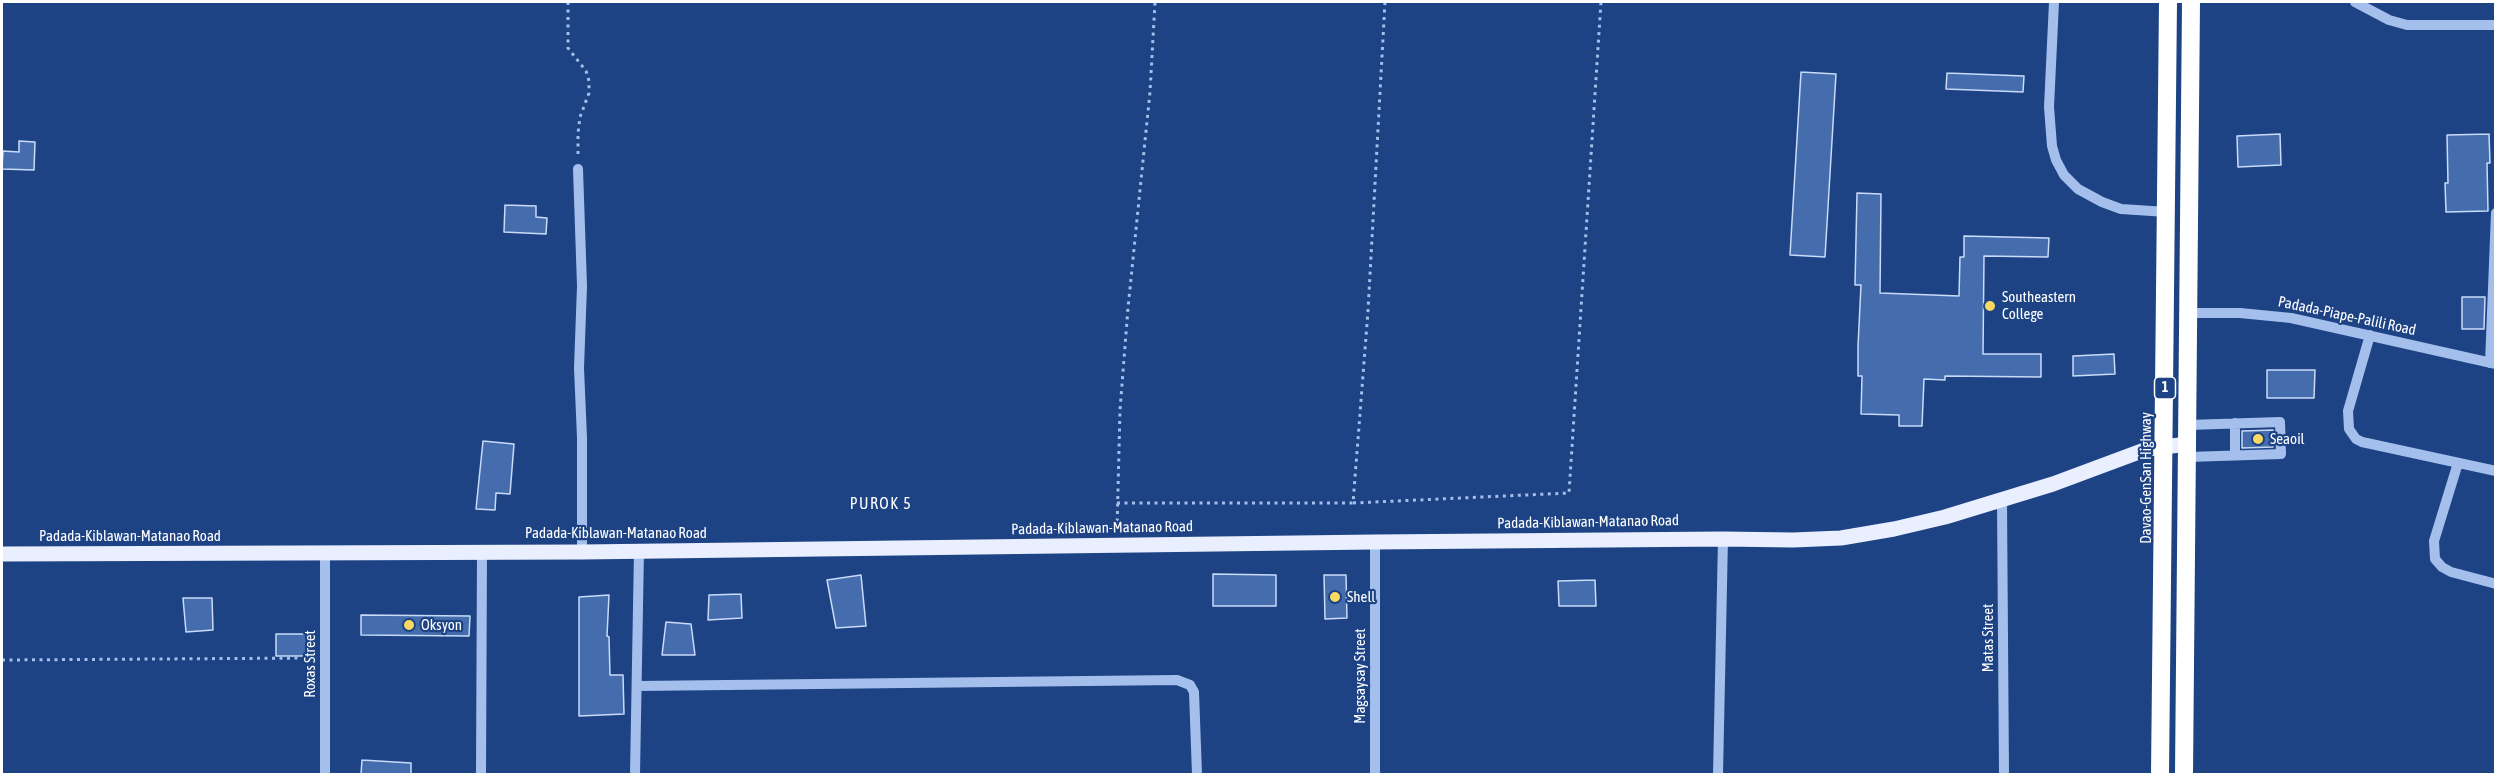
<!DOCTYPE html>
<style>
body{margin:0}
#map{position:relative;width:2497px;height:776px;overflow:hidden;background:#1d4385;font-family:"Asap Condensed",sans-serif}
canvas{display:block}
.frame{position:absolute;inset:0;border:3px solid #fff;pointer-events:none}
</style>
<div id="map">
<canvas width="2497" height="776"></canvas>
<div class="frame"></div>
</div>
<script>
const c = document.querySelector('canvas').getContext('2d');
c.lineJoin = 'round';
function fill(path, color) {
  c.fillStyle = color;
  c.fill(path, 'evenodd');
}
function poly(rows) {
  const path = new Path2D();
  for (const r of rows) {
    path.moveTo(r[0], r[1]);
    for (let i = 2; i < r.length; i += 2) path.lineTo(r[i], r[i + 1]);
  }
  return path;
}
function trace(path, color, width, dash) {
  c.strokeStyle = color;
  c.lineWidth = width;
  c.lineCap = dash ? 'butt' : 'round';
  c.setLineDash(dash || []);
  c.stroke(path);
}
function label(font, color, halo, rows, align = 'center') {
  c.font = font + ' "Asap Condensed",sans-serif';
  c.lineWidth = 4.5;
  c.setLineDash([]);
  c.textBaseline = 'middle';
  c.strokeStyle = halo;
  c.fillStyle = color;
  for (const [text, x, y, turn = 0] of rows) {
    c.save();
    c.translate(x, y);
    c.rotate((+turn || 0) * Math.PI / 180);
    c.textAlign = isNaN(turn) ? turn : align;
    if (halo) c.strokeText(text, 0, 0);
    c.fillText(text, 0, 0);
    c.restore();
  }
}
const building = poly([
 [1801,72,1836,74,1825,257,1790,255,1801,72],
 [1947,73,2024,76,2023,92,1946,89,1947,73],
 [2280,134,2281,165,2238,167,2237,136,2280,134],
 [2489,134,2490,163,2487,163,2488,211,2446,212,2445,183,2448,183,2447,135,2489,134],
 [19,141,35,142,34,170,2,169,3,151,19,152,19,141],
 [1857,193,1881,194,1880,293,1959,296,1960,257,1964,257,1964,236,2049,238,2048,257,1984,256,1983,354,2041,354,2041,377,1945,376,1945,380,1924,379,1922,426,1899,426,1899,415,1861,414,1862,376,1858,376,1858,346,1861,285,1855,285,1857,193],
 [505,205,536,206,536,217,547,218,546,234,504,232,505,205],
 [2462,297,2485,297,2484,329,2462,329,2462,297],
 [2114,354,2115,374,2073,376,2073,356,2114,354],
 [2267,370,2315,370,2314,398,2267,398,2267,370],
 [2273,430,2273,447,2242,448,2242,431,2273,430],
 [483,441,514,444,510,494,496,493,495,510,476,509,483,441],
 [1213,574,1276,575,1276,606,1213,606,1213,574],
 [861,575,866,626,836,628,827,580,861,575],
 [1324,575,1346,575,1347,618,1325,619,1324,575],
 [1595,580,1596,606,1559,606,1558,581,1595,580],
 [741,594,742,618,708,620,709,595,741,594],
 [609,595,607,636,609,637,610,675,623,675,624,714,579,716,579,597,609,595],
 [183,598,212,598,213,630,186,632,183,598],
 [361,615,470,616,469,636,361,635,361,615],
 [666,622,691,624,695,655,662,655,666,622],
 [276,634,308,634,308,656,276,656,276,634],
 [362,760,411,763,411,774,361,774,362,760]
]);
fill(building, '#456dae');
trace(building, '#c9dbf8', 1.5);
trace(poly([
 [568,2,568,48,586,71,589,81,589,93,580,117,578,133,578,155],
 [1117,503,1353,503,1368,311,1385,2],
 [1353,503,1569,493,1601,2],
 [1117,529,1120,410,1128,308,1150,92,1155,2],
 [2,660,311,658]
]), '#a4bfeb', 3, [3, 4.5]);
trace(poly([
 [2054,2,2049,107,2052,146,2056,160,2064,175,2078,189,2102,202,2121,209,2167,212],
 [2355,2,2389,20,2407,25,2496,25],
 [578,169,582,286,579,368,582,438,582,552],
 [2190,313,2240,313,2291,318,2496,364],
 [2370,335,2348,411,2349,429,2356,439,2362,442,2496,471],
 [2490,363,2496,213],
 [2235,423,2235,455],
 [2188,457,2281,454,2280,422,2188,425],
 [2458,463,2434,541,2435,559,2442,567,2451,572,2496,584],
 [2002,501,2004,774],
 [325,553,325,774],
 [637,686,1177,680,1190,685,1194,692,1197,774],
 [481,774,482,552],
 [635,774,639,551],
 [1375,774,1375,542],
 [1718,774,1723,539]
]), '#a4bfeb', 10);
trace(poly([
 [2,554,582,552,1375,542,1723,539,1793,540,1841,538,1894,529,1945,517,2053,484,2147,449,2188,444]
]), '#e9effe', 15);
trace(poly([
 [2160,774,2168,2],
 [2184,774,2191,2]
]), '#fff', 18);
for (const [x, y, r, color] of [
 [1990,306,6,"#fad962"],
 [2258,439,6,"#fad962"],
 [1335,597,6,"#fad962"],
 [409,625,6,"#fad962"]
]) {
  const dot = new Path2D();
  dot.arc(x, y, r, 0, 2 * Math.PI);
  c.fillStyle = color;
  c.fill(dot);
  trace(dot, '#1d4385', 2);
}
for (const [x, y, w] of [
 [2165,388,21]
]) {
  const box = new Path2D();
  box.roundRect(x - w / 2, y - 11, w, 22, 4.5);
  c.fillStyle = '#1d4385';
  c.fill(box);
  trace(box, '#fff', 1.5);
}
label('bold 14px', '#fff', null, [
 ["1",2165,388]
]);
label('15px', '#fff', '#1d4385', [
 ["Southeastern",2002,297],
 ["College",2002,314],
 ["Seaoil",2270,439],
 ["Shell",1347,597],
 ["Oksyon",421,625]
], 'left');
label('15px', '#fff', '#1d4385', [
 ["Padada-Piape-Palili Road",2347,316,12],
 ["Davao-GenSan Highway",2146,478,-90],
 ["Padada-Kiblawan-Matanao Road",1588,522,-1],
 ["Padada-Kiblawan-Matanao Road",1102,528,-1],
 ["Padada-Kiblawan-Matanao Road",616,533],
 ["Padada-Kiblawan-Matanao Road",130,536],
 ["Matas Street",1988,638,-90],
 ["Roxas Street",310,664,-90],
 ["Magsaysay Street",1360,676,-90]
]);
c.letterSpacing = '1.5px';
label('16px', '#fff', '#1d4385', [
 ["PUROK 5",881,504]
]);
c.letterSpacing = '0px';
</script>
